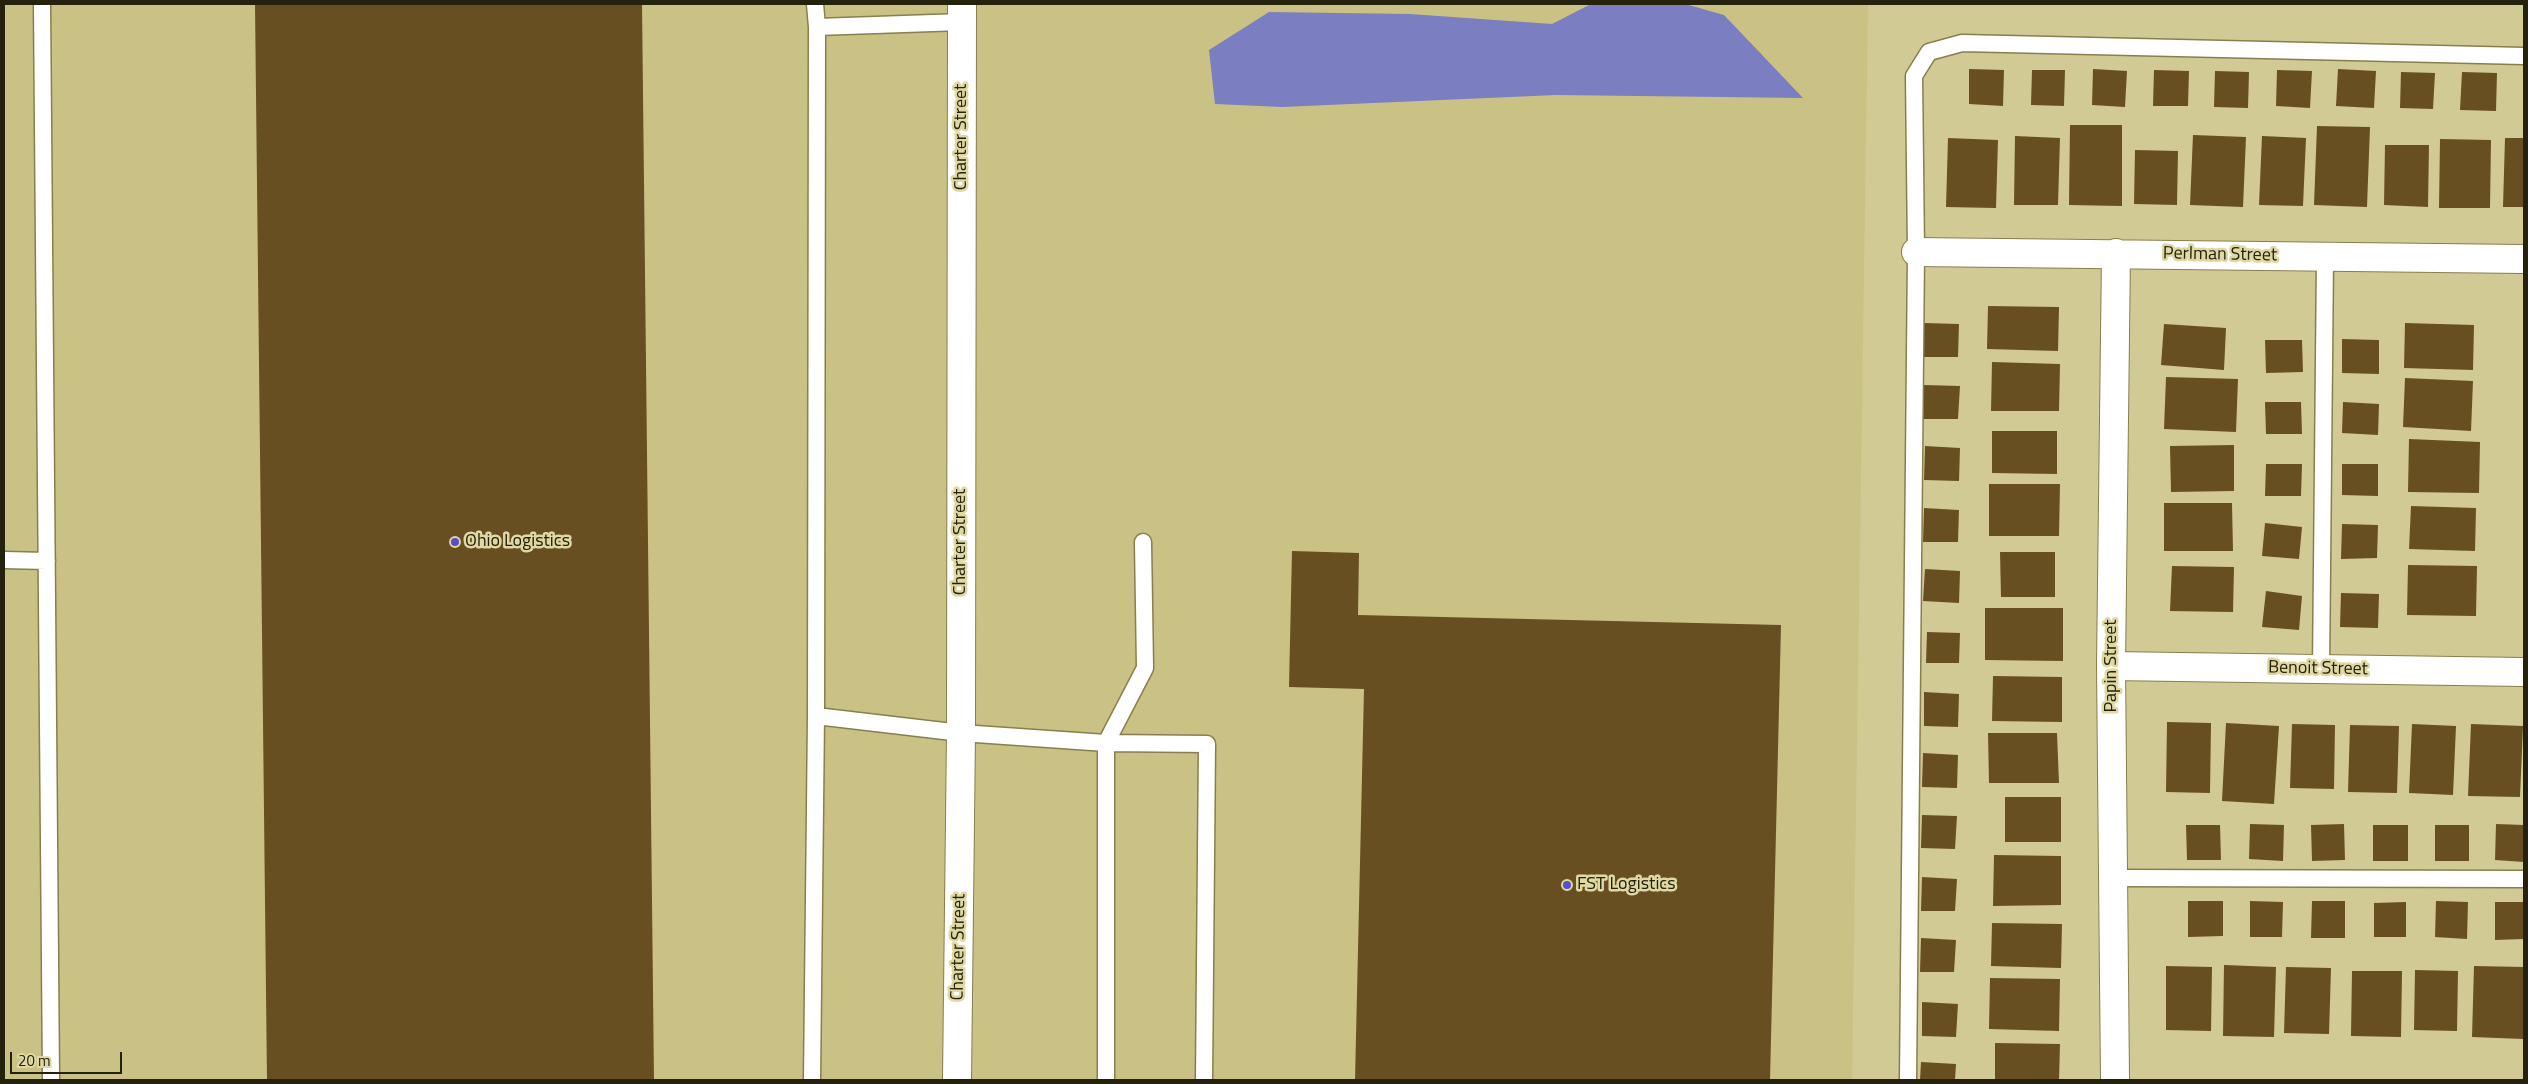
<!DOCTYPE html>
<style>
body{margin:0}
#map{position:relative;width:2528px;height:1084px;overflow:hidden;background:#d2ca95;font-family:"Titillium Web",sans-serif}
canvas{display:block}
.frame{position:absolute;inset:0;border:5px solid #24210c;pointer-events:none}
.scale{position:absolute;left:10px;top:1052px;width:112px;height:22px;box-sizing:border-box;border:2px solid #24210c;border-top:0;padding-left:6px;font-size:15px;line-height:18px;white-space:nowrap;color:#24210c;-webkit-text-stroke:4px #dfd8a2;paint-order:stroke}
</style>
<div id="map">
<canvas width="2528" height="1084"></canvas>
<div class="frame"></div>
<div class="scale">20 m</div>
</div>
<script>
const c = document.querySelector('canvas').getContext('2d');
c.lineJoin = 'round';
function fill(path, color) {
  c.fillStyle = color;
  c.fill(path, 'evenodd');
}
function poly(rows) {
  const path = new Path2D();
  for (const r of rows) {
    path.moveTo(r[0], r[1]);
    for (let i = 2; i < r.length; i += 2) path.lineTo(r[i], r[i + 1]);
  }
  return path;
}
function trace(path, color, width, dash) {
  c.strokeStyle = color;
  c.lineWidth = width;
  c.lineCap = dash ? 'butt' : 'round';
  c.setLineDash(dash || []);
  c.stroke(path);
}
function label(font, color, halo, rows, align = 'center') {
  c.font = font + ' "Titillium Web",sans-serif';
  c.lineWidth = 5;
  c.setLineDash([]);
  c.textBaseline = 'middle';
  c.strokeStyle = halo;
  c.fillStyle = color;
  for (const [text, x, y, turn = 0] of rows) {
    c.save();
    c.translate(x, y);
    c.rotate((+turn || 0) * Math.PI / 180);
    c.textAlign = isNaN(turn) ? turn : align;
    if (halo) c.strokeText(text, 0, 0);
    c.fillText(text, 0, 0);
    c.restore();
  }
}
fill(poly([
 [4,4,1868,4,1852,1080,4,1080]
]), '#cac185');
fill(poly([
 [1591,4,1685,4,1724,15,1803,98,1556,95,1282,107,1215,104,1209,50,1269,12,1410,14,1552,24]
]), '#7b7ec1');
fill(poly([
 [255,4,642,4,654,1080,267,1080],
 [1969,69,2004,70,2003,106,1969,104],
 [2093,69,2127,71,2125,107,2092,105],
 [2338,69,2376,71,2374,108,2336,106],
 [2032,70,2065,70,2064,106,2031,105],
 [2154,70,2189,71,2188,106,2153,106],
 [2277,70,2312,71,2310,108,2276,106],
 [2215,71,2249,72,2248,108,2214,107],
 [2401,72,2435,73,2433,109,2400,108],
 [2462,72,2497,73,2496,111,2460,110],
 [2070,125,2122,125,2122,206,2069,205],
 [2317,126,2370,127,2367,207,2314,205],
 [2193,135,2246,137,2243,207,2190,205],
 [2015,136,2060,138,2058,205,2014,205],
 [2262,136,2306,138,2303,206,2259,205],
 [1948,138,1998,140,1996,208,1946,207],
 [2505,138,2524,138,2524,207,2503,207],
 [2440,139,2491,140,2490,208,2439,208],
 [2385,145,2429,145,2428,207,2384,205],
 [2135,150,2178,151,2177,205,2134,204],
 [1988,306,2059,307,2058,351,1987,349],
 [1924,323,1959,324,1958,357,1923,357],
 [2405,323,2474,325,2473,370,2404,368],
 [2164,324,2226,328,2224,370,2161,365],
 [2342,339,2379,340,2379,374,2342,373],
 [2265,340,2302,340,2303,372,2266,373],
 [1992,362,2060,364,2059,411,1991,411],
 [2166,377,2238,379,2236,432,2164,429],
 [2405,378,2473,381,2471,431,2403,427],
 [1924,385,1960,386,1958,419,1923,419],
 [2265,402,2301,402,2302,434,2266,434],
 [2343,402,2379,404,2378,435,2342,433],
 [1992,431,2057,431,2057,474,1992,473],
 [2409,439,2480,442,2479,493,2408,492],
 [2234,445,2234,491,2171,492,2170,446],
 [1925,446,1960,448,1959,481,1924,480],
 [2266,464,2302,464,2301,496,2265,496],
 [2342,464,2378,464,2378,496,2342,495],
 [1989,484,2060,484,2059,536,1989,536],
 [2164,503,2232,503,2233,551,2164,551],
 [2411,506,2476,508,2475,551,2409,549],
 [1924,508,1959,510,1958,542,1923,542],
 [2265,523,2302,527,2299,559,2262,556],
 [2342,524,2378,525,2377,558,2341,559],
 [1292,551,1359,553,1358,615,1781,625,1770,1080,1355,1080,1364,689,1289,687],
 [2000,552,2055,552,2055,597,2001,597],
 [2408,565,2477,566,2476,616,2407,615],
 [2172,566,2234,567,2233,612,2170,611],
 [1925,569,1960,571,1959,603,1923,601],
 [2266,591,2302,596,2299,630,2262,627],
 [2341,593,2379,594,2378,628,2340,627],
 [1985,608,2063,608,2063,661,1985,660],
 [1927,632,1960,633,1959,663,1926,663],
 [1993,676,2062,677,2062,722,1992,721],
 [1924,692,1959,694,1958,727,1924,726],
 [2167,722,2211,723,2210,793,2166,792],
 [2226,723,2279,726,2274,804,2222,801],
 [2292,724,2335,725,2334,789,2290,788],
 [2412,724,2456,726,2453,795,2409,793],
 [2471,724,2523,726,2520,797,2468,796],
 [2350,725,2399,726,2397,793,2348,792],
 [1988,733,2057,733,2059,783,1989,783],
 [1923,753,1958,755,1957,788,1922,787],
 [2005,797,2061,797,2061,842,2005,842],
 [1922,815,1957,816,1955,849,1921,848],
 [2250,824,2284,825,2283,861,2249,859],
 [2344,824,2345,860,2312,861,2311,825],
 [2496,824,2524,825,2524,862,2495,860],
 [2186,825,2220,825,2221,860,2187,860],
 [2373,825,2408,825,2408,861,2373,861],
 [2435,825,2469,825,2469,861,2435,861],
 [1994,855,2061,856,2061,905,1993,906],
 [1922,877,1957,879,1955,911,1921,911],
 [2188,901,2223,901,2223,936,2188,937],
 [2250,901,2283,902,2282,937,2250,937],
 [2312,901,2345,901,2345,938,2311,938],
 [2436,901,2468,902,2467,939,2435,937],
 [2406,902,2406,937,2374,937,2374,903],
 [2495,902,2524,902,2524,939,2495,940],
 [1992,923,2062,924,2061,968,1991,966],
 [1921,938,1956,940,1954,972,1920,972],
 [2224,965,2276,967,2274,1037,2223,1036],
 [2166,966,2212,967,2211,1031,2166,1030],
 [2474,966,2524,967,2523,1039,2472,1037],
 [2286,967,2331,968,2329,1034,2284,1033],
 [2415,970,2458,971,2457,1031,2414,1030],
 [2352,971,2402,971,2401,1037,2351,1036],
 [1990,978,2060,979,2059,1031,1989,1029],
 [1922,1002,1958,1004,1956,1037,1922,1036],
 [1995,1043,2060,1044,2059,1080,1995,1080],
 [1921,1062,1956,1064,1955,1080,1920,1080]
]), '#674f21');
const service = poly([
 [42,4,51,1080],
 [815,4,817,27],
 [4,560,47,561],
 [2321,670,2325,257],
 [816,716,961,733,1106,743,1207,744,1204,1080],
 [2113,878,2524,879],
 [812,1080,816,716,817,27,962,22],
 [1106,1080,1106,743,1145,668,1143,542],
 [1908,1080,1916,252,1914,76,1929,52,1962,43,2524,56]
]);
const minor = poly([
 [1916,252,2524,259],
 [2111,666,2524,672],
 [957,1080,961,733,962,4],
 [2115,1080,2111,666,2116,253]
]);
trace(service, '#877f4d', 19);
trace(minor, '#877f4d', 30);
trace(service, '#fff', 16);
trace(minor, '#fff', 28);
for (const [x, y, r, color] of [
 [455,542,5,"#574fc7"],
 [1567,885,5,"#574fc7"]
]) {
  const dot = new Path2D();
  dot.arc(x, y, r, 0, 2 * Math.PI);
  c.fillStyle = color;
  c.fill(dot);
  trace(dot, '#dfd8a2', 2);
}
label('18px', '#24210c', '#dfd8a2', [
 ["Charter Street",962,137,-90],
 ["Perlman Street",2220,255,1],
 ["Charter Street",961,542,-90],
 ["Papin Street",2112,666,-90],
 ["Benoit Street",2318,669,1],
 ["Charter Street",959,947,-89]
]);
label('18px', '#24210c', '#dfd8a2', [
 ["Ohio Logistics",465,542],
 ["FST Logistics",1577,885]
], 'left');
</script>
